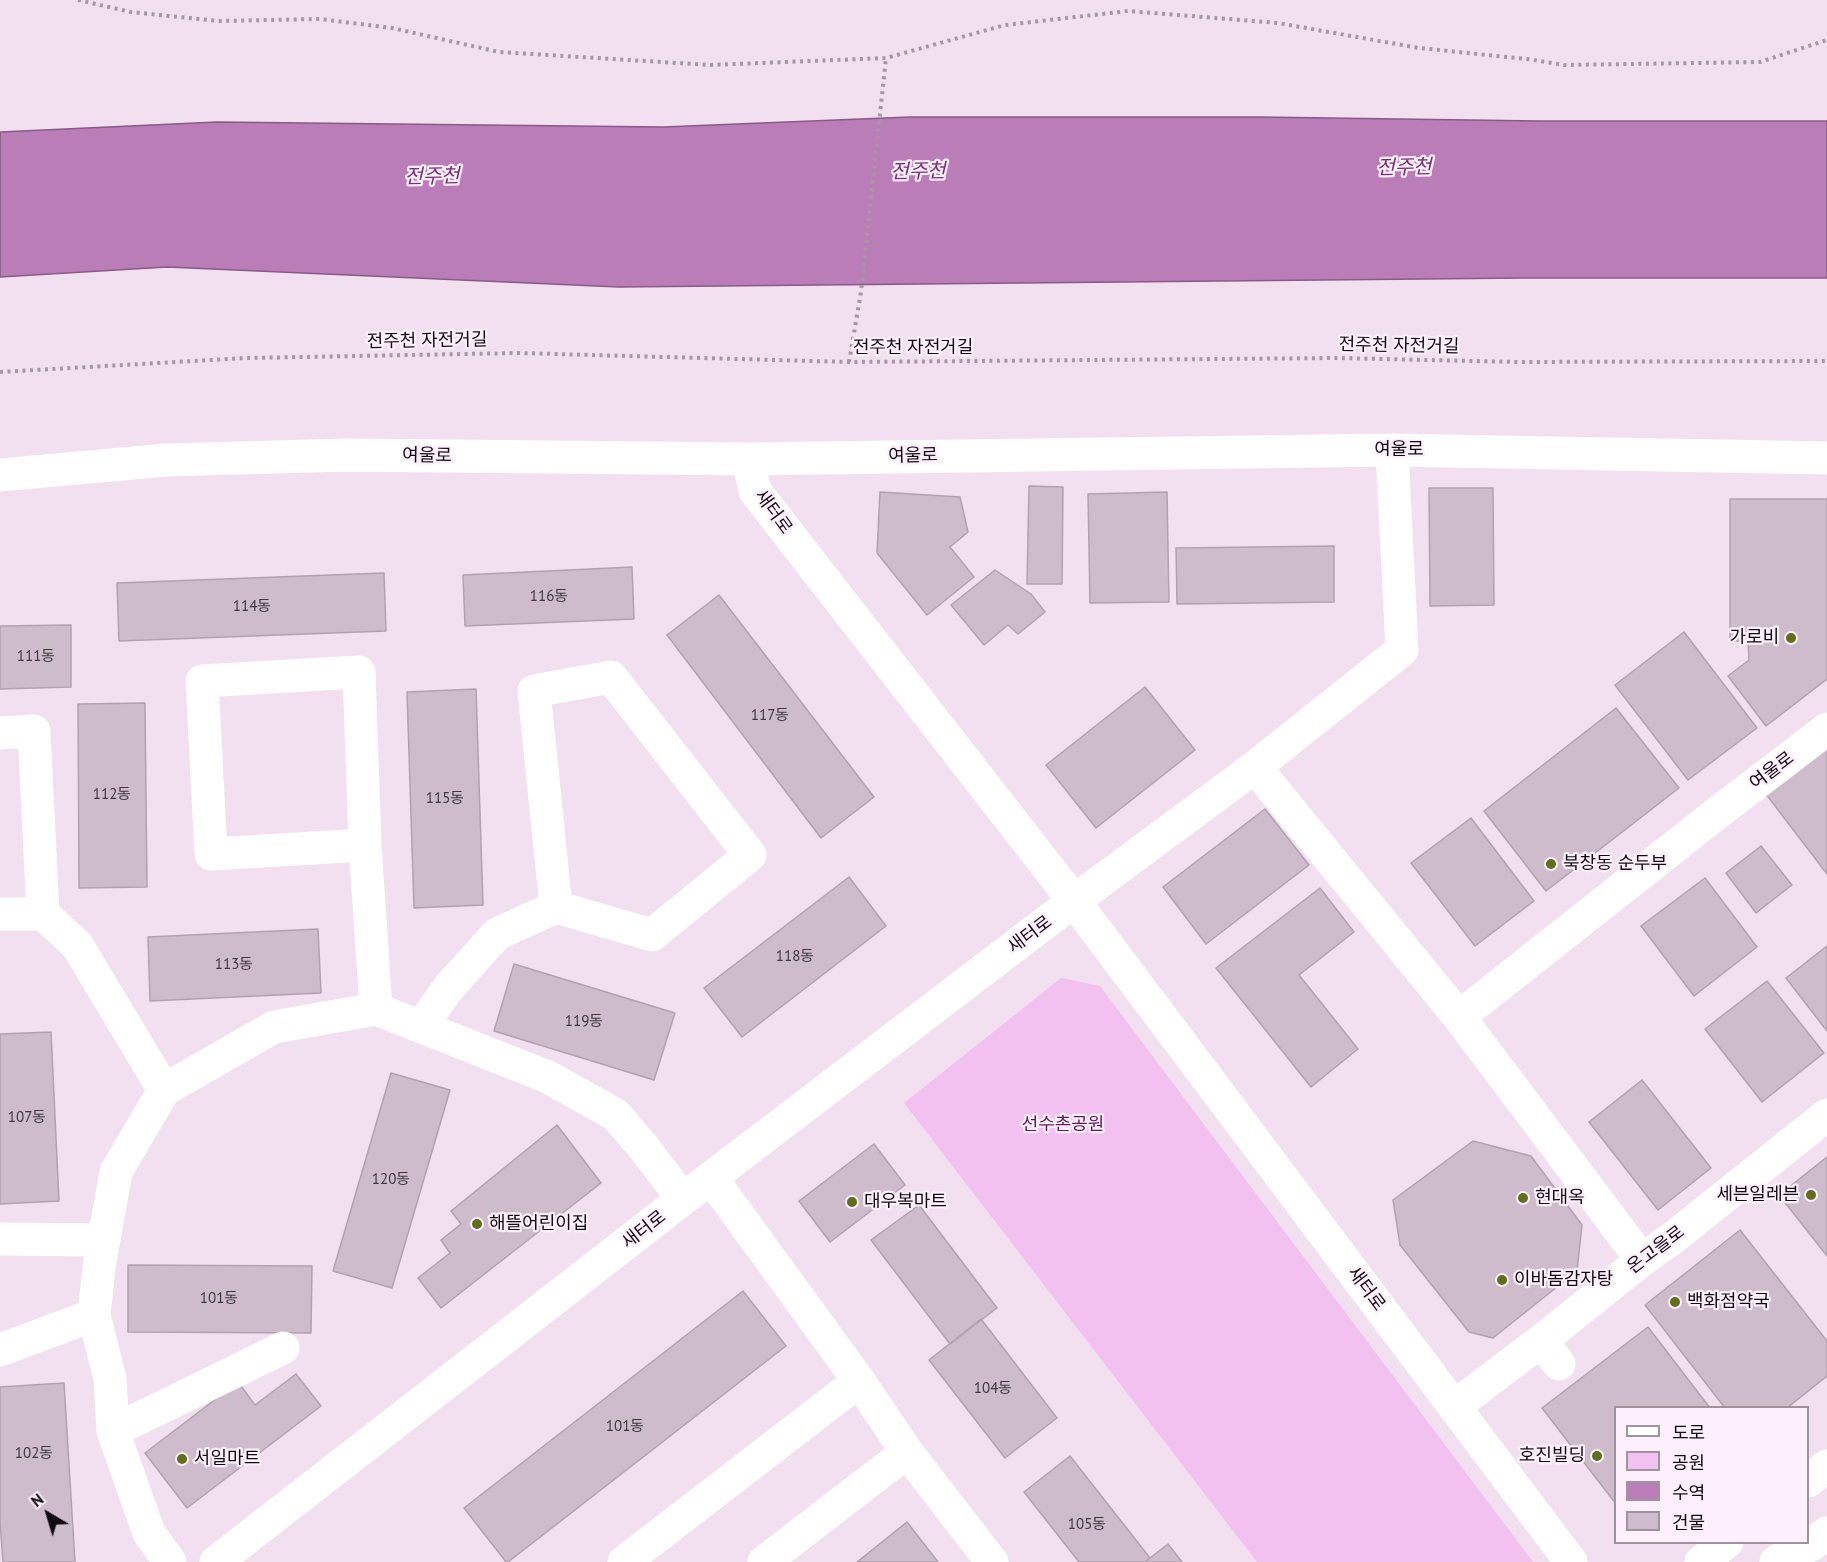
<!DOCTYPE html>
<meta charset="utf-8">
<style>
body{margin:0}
#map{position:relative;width:1827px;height:1562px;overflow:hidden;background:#f2e0f1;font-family:"PT Sans","Noto Sans KR",sans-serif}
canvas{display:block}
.legend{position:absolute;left:1614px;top:1406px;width:195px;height:138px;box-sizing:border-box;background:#feeffc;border:2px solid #9f949e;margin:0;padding:8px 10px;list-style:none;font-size:18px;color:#100b10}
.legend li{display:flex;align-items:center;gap:12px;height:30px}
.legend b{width:30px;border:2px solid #9f949e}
.north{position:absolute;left:18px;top:1484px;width:60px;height:60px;-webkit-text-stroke:4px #feeffc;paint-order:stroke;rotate:322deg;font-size:16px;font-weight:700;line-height:24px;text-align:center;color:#100b10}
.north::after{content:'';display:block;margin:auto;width:21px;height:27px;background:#100b10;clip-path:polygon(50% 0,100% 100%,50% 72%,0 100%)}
</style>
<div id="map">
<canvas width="1827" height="1562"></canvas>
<ul class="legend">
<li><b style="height:8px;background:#fff"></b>도로</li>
<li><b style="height:16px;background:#f2c1ef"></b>공원</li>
<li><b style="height:16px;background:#bb7db8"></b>수역</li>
<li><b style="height:16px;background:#cebccc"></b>건물</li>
</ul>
<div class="north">N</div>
</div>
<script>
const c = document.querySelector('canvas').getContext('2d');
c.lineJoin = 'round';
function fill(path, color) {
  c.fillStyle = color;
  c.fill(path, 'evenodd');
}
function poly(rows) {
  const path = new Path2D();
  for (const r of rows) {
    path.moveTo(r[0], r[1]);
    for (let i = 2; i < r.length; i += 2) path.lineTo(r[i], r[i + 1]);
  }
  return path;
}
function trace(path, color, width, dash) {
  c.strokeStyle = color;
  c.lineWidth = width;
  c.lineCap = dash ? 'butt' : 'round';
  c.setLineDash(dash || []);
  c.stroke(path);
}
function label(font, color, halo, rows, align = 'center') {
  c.font = font + ' "PT Sans","Noto Sans KR",sans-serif';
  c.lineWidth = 4.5;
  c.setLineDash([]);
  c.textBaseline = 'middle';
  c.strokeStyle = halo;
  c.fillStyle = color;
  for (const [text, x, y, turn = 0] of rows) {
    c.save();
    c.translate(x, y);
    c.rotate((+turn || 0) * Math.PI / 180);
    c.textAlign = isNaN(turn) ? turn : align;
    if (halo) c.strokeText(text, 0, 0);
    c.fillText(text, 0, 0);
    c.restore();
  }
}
fill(poly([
 [1061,978,1100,986,1533,1562,1257,1562,904,1103]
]), '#f2c1ef');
const water = poly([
 [910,117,1260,117,1539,121,1827,121,1827,278,1523,278,619,287,167,267,0,277,0,132,217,122,663,127,910,117]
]);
fill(water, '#bb7db8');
trace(water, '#885b86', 1.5);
const building = poly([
 [1029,486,1063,487,1062,584,1027,584,1029,486],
 [1429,488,1493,488,1494,605,1430,606,1429,488],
 [880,492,960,497,968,532,950,547,974,577,927,615,877,553,880,492],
 [1167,492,1169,602,1090,603,1088,494,1167,492],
 [1730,499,1827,499,1827,679,1766,726,1728,676,1749,660,1748,641,1730,641,1730,499],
 [1334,546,1334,602,1177,604,1176,548,1334,546],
 [632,567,634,619,465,626,463,575,632,567],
 [995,570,1031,594,1045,612,1018,634,1008,625,984,645,951,605,995,570],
 [384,573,386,631,119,641,117,583,384,573],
 [719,595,874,797,821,838,667,635,719,595],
 [71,625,71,687,0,689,0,626,71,625],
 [1684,632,1757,728,1688,780,1615,685,1684,632],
 [1145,687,1195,750,1096,828,1046,765,1145,687],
 [476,689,483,905,414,908,407,692,476,689],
 [145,703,147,887,79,888,78,704,145,703],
 [1616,708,1679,788,1546,891,1484,811,1616,708],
 [1827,740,1827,874,1762,789,1827,740],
 [1265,809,1309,865,1206,944,1163,887,1265,809],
 [1471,818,1534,901,1475,946,1411,863,1471,818],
 [1761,846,1792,885,1756,913,1726,873,1761,846],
 [849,877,886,926,742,1037,704,988,849,877],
 [1705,878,1757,947,1694,996,1641,926,1705,878],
 [1320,888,1354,932,1299,975,1358,1049,1311,1087,1216,968,1320,888],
 [318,929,321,993,150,1001,148,937,318,929],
 [1827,946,1827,1031,1786,978,1827,946],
 [514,964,675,1013,654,1080,494,1031,514,964],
 [1767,981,1824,1053,1762,1102,1705,1029,1767,981],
 [51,1032,59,1201,0,1204,0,1034,51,1032],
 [391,1073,450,1090,392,1288,333,1271,391,1073],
 [1642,1080,1711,1168,1658,1210,1589,1122,1642,1080],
 [557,1125,601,1183,441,1308,418,1278,450,1253,441,1240,461,1224,451,1211,557,1125],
 [1473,1141,1531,1156,1582,1225,1577,1271,1493,1338,1469,1332,1400,1245,1393,1200,1473,1141],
 [874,1144,905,1185,830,1242,799,1201,874,1144],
 [1827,1157,1827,1256,1779,1195,1827,1157],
 [919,1205,997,1308,950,1344,871,1240,919,1205],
 [1740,1230,1827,1341,1827,1376,1787,1408,1725,1408,1645,1305,1740,1230],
 [128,1265,312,1266,311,1333,128,1332,128,1265],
 [743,1291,786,1346,508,1562,506,1562,464,1508,743,1291],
 [981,1319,1057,1418,1005,1458,929,1360,981,1319],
 [1648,1327,1710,1408,1616,1408,1616,1504,1542,1408,1648,1327],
 [296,1374,321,1406,187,1508,145,1453,238,1382,255,1405,296,1374],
 [64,1383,75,1562,3,1562,0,1522,0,1387,64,1383],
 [1070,1456,1150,1558,1145,1562,1079,1562,1024,1492,1070,1456],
 [907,1522,938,1562,857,1562,907,1522],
 [1168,1544,1182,1562,1145,1562,1150,1558,1168,1544]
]);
fill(building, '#cebccc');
trace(building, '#b2a1b0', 1.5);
trace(poly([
 [78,0,131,12,218,21,320,19,392,28,499,52,710,65,886,58,1005,25,1128,11,1278,23,1419,48,1527,59,1564,65,1760,62,1827,40],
 [849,362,861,292,886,58],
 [0,372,246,358,519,353,849,362,1337,358,1518,362,1827,361]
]), '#a597a4', 4, [3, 4.5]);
trace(poly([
 [748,459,755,491,1074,901,1571,1562],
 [0,475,166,460,346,455,748,459,1392,450,1827,458],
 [0,733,34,731,43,914],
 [1255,767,1459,1017,1642,1260],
 [365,845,211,854,202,681,359,672,365,845,376,1009],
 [0,914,43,914,77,945,164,1090],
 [1459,1017,1716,814,1827,729],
 [421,1027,449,987,497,934,556,907,534,691,611,677,750,855,652,935,556,907],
 [712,1179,859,1381,907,1452,992,1562],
 [0,1239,104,1240],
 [1541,1341,1559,1364],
 [0,1350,94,1315],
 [1455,1406,1541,1341,1642,1260,1674,1237,1827,1115],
 [113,1431,283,1348],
 [1808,1481,1827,1466],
 [170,1562,149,1533,113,1431,110,1379,94,1315,99,1267,116,1172,164,1090,274,1027,376,1009,548,1077,616,1115,644,1148,683,1199],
 [216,1562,683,1199,1074,901,1255,767,1402,650,1392,450],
 [624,1562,859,1381],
 [764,1562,907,1452],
 [1701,1562,1727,1542],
 [1776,1562,1782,1558,1811,1545,1827,1533]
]), '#fff', 33);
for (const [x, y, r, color] of [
 [1791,638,6,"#616f1a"],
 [1551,864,6,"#616f1a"],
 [1811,1195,6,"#616f1a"],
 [1523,1198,6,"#616f1a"],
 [852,1202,6,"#616f1a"],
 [477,1224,6,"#616f1a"],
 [1502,1280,6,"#616f1a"],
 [1675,1302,6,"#616f1a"],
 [1597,1456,6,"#616f1a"],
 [182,1459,6,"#616f1a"]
]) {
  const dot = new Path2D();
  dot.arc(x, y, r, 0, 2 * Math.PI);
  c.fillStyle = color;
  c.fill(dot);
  trace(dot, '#feeffc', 2);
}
label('15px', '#40373f', null, [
 ["116동",549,597],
 ["114동",252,607],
 ["111동",36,657],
 ["117동",770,716],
 ["112동",112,795],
 ["115동",445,799],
 ["118동",795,957],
 ["113동",234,965],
 ["119동",584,1022],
 ["107동",27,1118],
 ["120동",391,1180],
 ["101동",219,1299],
 ["104동",993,1389],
 ["101동",625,1427],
 ["102동",34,1454],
 ["105동",1087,1525]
]);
label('18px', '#100b10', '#feeffc', [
 ["전주천 자전거길",427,341,-1],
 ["전주천 자전거길",1399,346,1],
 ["전주천 자전거길",913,348],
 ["여울로",1399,450],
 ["여울로",427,456,1],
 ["여울로",913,456,-1],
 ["새터로",773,512,54],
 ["여울로",1772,771,-37],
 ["새터로",1030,935,-37],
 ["새터로",644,1230,-38],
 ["온고을로",1656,1250,-37],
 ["새터로",1366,1289,53]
]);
label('18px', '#100b10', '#feeffc', [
 ["가로비",1779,638,"right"],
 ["북창동 순두부",1563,864],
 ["세븐일레븐",1799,1195,"right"],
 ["현대옥",1535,1198],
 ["대우복마트",864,1202],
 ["해뜰어린이집",489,1224],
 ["이바돔감자탕",1514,1280],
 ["백화점약국",1687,1302],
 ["호진빌딩",1585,1456,"right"],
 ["서일마트",194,1459]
], 'left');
label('18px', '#631862', '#feeffc', [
 ["선수촌공원",1063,1125]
]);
label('italic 20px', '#782d77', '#feeffc', [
 ["전주천",1404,168,-1],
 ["전주천",918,172,-1],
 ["전주천",432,177,-1]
]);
</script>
